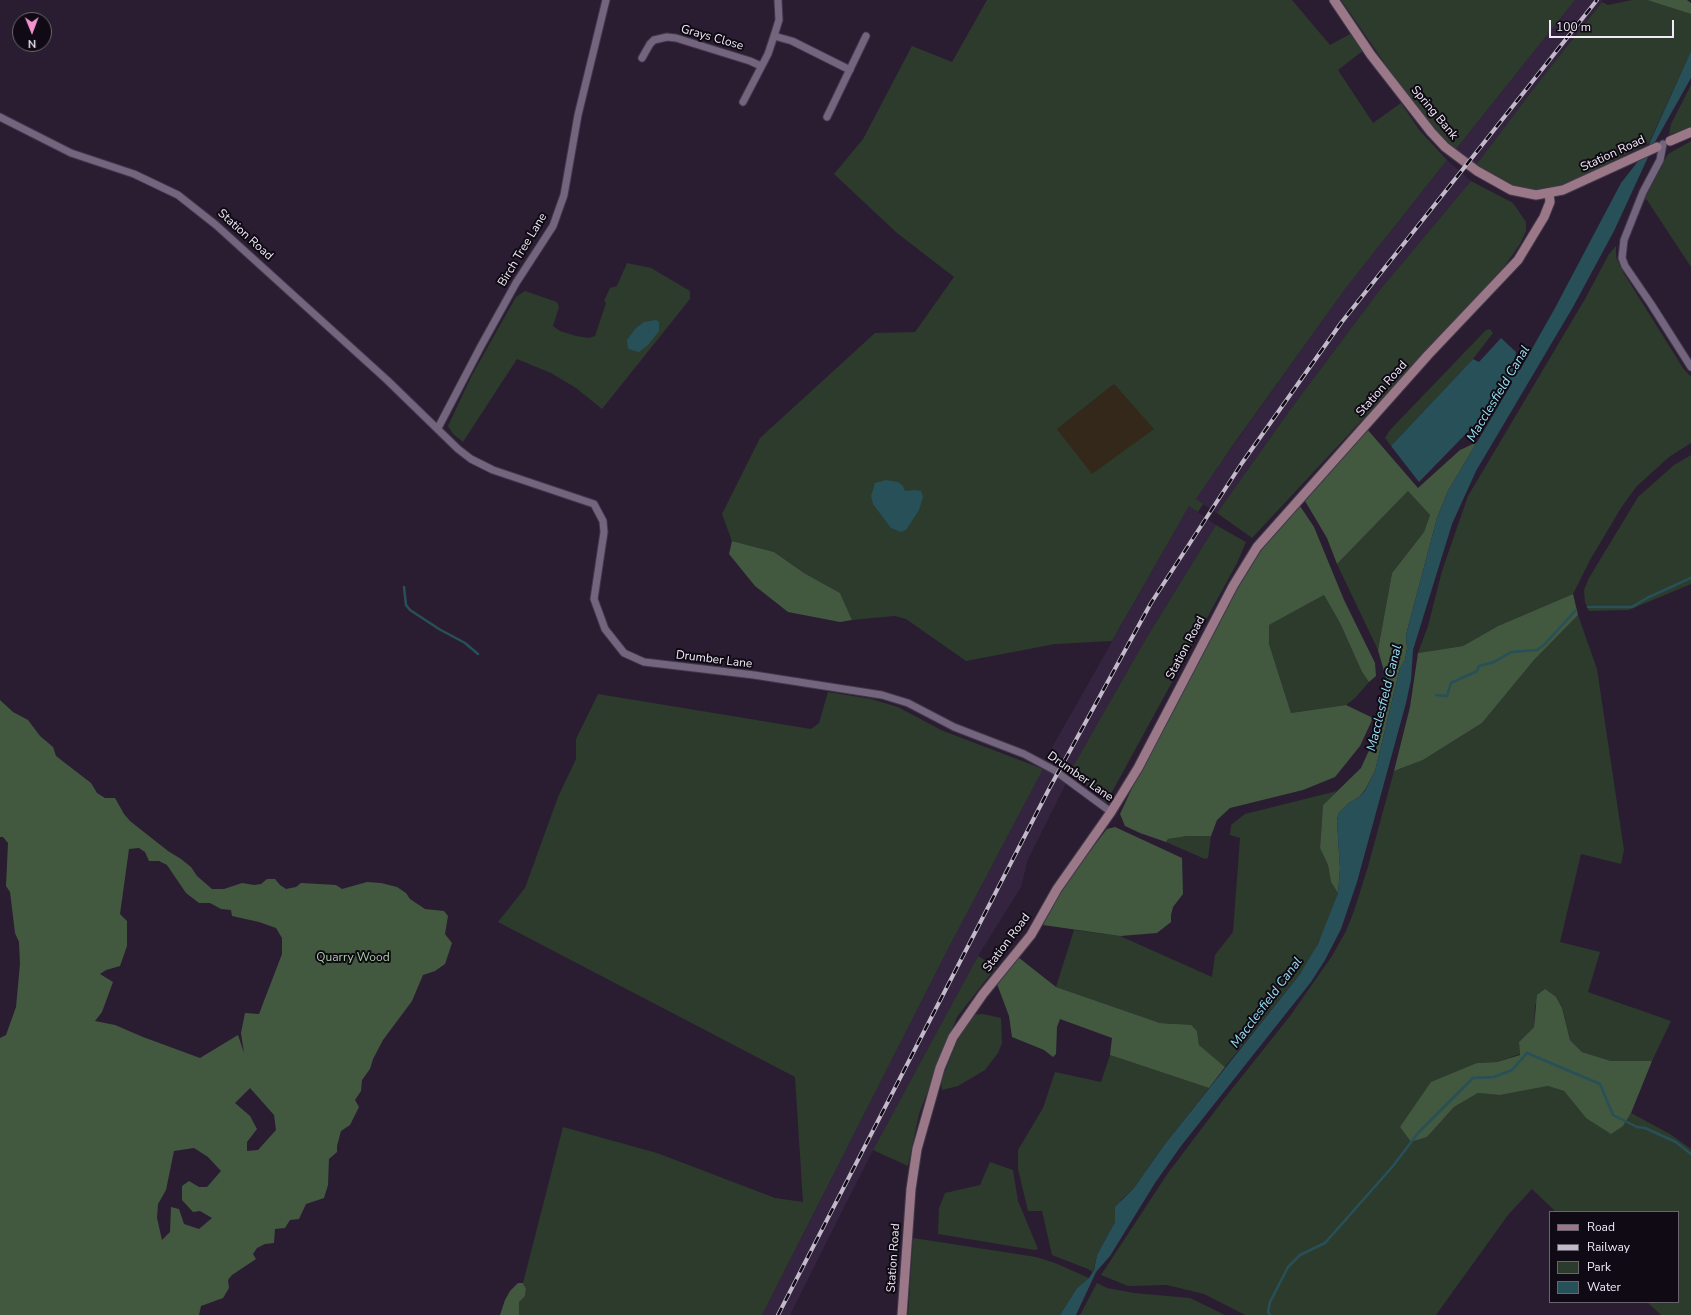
<!DOCTYPE html>
<style>
body{margin:0}
#map{position:relative;width:1691px;height:1315px;overflow:hidden;background:#2a1d32;font-family:"Nunito Sans",sans-serif}
canvas{display:block}
.legend{position:absolute;left:1549px;top:1211px;width:130px;height:92px;box-sizing:border-box;background:#0f0a13;border:1px solid #6a646f;margin:0;padding:5px 7px;list-style:none;font-size:12px;color:#f2eaf9}
.legend li{display:flex;align-items:center;gap:8px;height:20px}
.legend b{width:20px;border:1px solid #6a646f}
.north{position:absolute;left:12px;top:12px;width:40px;height:40px;box-sizing:border-box;background:#0f0a13;border:1px solid #6a646f;border-radius:50%;rotate:179deg;font-size:11px;font-weight:700;line-height:16px;text-align:center;color:#f2eaf9}
.north::after{content:'';display:block;margin:auto;width:14px;height:18px;background:#f590d1;clip-path:polygon(50% 0,100% 100%,50% 72%,0 100%)}
.scale{position:absolute;left:1549px;top:20px;width:125px;height:18px;box-sizing:border-box;border:2px solid #f2eaf9;border-top:0;padding-left:5px;font-size:12px;line-height:14px;white-space:nowrap;color:#f2eaf9;-webkit-text-stroke:3px #0f0a13;paint-order:stroke}
</style>
<div id="map">
<canvas width="1691" height="1315"></canvas>
<ul class="legend">
<li><b style="height:5px;background:#9b7887"></b>Road</li>
<li><b style="height:5px;background:#c2b9ca"></b>Railway</li>
<li><b style="height:11px;background:#2d3b2c"></b>Park</li>
<li><b style="height:11px;background:#275059"></b>Water</li>
</ul>
<div class="north">N</div>
<div class="scale">100 m</div>
</div>
<script>
const c = document.querySelector('canvas').getContext('2d');
c.lineJoin = 'round';
function fill(path, color) {
  c.fillStyle = color;
  c.fill(path, 'evenodd');
}
function poly(rows) {
  const path = new Path2D();
  for (const r of rows) {
    path.moveTo(r[0], r[1]);
    for (let i = 2; i < r.length; i += 2) path.lineTo(r[i], r[i + 1]);
  }
  return path;
}
function trace(path, color, width, dash) {
  c.strokeStyle = color;
  c.lineWidth = width;
  c.lineCap = dash ? 'butt' : 'round';
  c.setLineDash(dash || []);
  c.stroke(path);
}
function label(font, color, halo, rows, align = 'center') {
  c.font = font + ' "Nunito Sans",sans-serif';
  c.lineWidth = 4;
  c.setLineDash([]);
  c.textBaseline = 'middle';
  c.strokeStyle = halo;
  c.fillStyle = color;
  for (const [text, x, y, turn = 0] of rows) {
    c.save();
    c.translate(x, y);
    c.rotate((+turn || 0) * Math.PI / 180);
    c.textAlign = isNaN(turn) ? turn : align;
    if (halo) c.strokeText(text, 0, 0);
    c.fillText(text, 0, 0);
    c.restore();
  }
}
fill(poly([
 [1114,384,1155,429,1092,475,1057,429]
]), '#332819');
fill(poly([
 [1575,0,1603,0,1538,83,1476,165,1456,149],
 [1447,160,1471,181,1379,291,1290,410,1217,513,1195,499,1345,289],
 [1189,506,1216,525,1147,637,1071,770,1065,768,1059,778,1066,783,1028,859,1021,887,978,956,873,1150,790,1315,762,1315,948,949,1043,769,1048,771,1053,761,1046,758]
]), '#34243f');
fill(poly([
 [987,0,1292,0,1330,45,1352,33,1364,50,1338,70,1373,123,1401,103,1420,131,1447,160,1345,289,1233,445,1196,499,1203,504,1198,512,1189,506,1112,641,1055,644,966,661,906,619,895,616,852,620,840,593,804,573,774,552,732,541,722,514,760,438,875,333,915,332,954,277,897,233,834,174,863,139,912,46,952,62],
 [1114,384,1154,429,1092,474,1057,429],
 [1341,0,1575,0,1456,149,1438,135,1404,91],
 [1632,0,1647,0,1691,14,1691,51,1649,143,1566,184,1536,191,1517,189,1476,165,1538,83,1602,2,1608,5],
 [1691,85,1691,127,1669,135,1671,124],
 [1691,141,1691,267,1647,200,1644,199,1668,154],
 [1471,181,1513,203,1526,222,1526,231,1520,244,1502,270,1252,538,1217,513,1290,410,1379,291],
 [1616,246,1616,257,1623,272,1683,368,1691,377,1691,443,1669,457,1636,487,1621,508,1590,560,1573,594,1498,626,1463,646,1418,653,1428,626,1442,571,1468,496,1585,299,1609,254],
 [627,263,651,268,690,291,690,299,602,409,576,388,551,373,517,359,463,442,453,434,448,426,472,375,516,297,525,291,557,302,559,307,553,326,560,331,576,336,589,338,595,336,606,303,604,301,610,288,617,286],
 [1490,329,1493,333,1473,359,1391,446,1385,438,1390,430,1486,330],
 [1691,455,1691,584,1629,610,1589,611,1585,602,1584,590,1589,578,1638,497,1674,465],
 [1408,491,1430,515,1424,532,1392,573,1378,650,1337,564],
 [1216,525,1246,542,1237,563,1106,803,1071,770,1147,637],
 [1324,595,1340,623,1362,672,1369,682,1355,698,1346,705,1291,713,1269,644,1269,625],
 [1578,615,1597,669,1624,850,1621,864,1581,854,1560,942,1600,952,1588,992,1671,1021,1652,1061,1611,1061,1582,1052,1570,1040,1562,1008,1556,997,1535,1005,1534,1027,1519,1042,1520,1054,1497,1062,1477,1063,1400,1127,1411,1142,1427,1137,1454,1107,1478,1093,1500,1095,1548,1086,1564,1091,1586,1118,1623,1126,1631,1113,1670,1134,1691,1149,1691,1315,1661,1315,1647,1302,1678,1302,1678,1212,1556,1212,1532,1189,1508,1215,1436,1315,1245,1315,1204,1294,1167,1285,1128,1286,1101,1275,1168,1173,1224,1099,1290,1016,1332,956,1346,931,1354,911,1367,870,1394,771,1423,760,1482,723,1534,660],
 [828,692,871,699,898,707,941,730,1043,769,948,949,762,1315,519,1315,519,1301,525,1296,526,1289,523,1283,563,1127,657,1153,775,1198,803,1202,795,1077,498,922,525,888,558,797,576,759,576,739,598,694,811,729,819,723],
 [1337,791,1323,805,1320,848,1328,865,1331,882,1338,893,1323,933,1313,954,1300,974,1225,1067,1199,1045,1197,1031,1169,1023,1160,1023,1056,987,1074,930,1120,936,1212,977,1215,955,1233,932,1240,838,1230,835,1231,825,1245,814],
 [1187,836,1211,836,1208,858,1205,859,1166,842,1168,839],
 [978,956,996,967,957,1017,919,1114,908,1166,873,1150],
 [983,1014,1001,1018,1002,1043,998,1053,985,1070,958,1086,942,1090,941,1081,964,1024,972,1015],
 [1110,1055,1209,1088,1165,1144,1134,1188,1121,1200,1115,1222,1097,1255,1093,1272,1088,1269,1052,1255,1042,1211,1028,1211,1018,1169,1018,1150,1043,1108,1055,1072,1101,1082],
 [990,1162,1013,1170,1018,1201,1038,1249,1035,1250,938,1234,939,1208,945,1193,980,1185],
 [913,1238,1036,1257,1055,1263,1089,1278,1077,1288,1060,1315,908,1315],
 [1097,1283,1107,1288,1134,1293,1190,1298,1225,1315,1080,1315]
]), '#2d3b2c');
fill(poly([
 [1647,0,1687,0,1691,3,1691,14],
 [1367,429,1418,488,1460,450,1477,442,1448,491,1437,518,1406,635,1407,648,1405,660,1400,668,1375,771,1365,790,1359,797,1349,803,1339,813,1337,819,1340,869,1338,893,1331,882,1328,865,1320,848,1323,805,1361,768,1376,735,1389,689,1378,650,1392,573,1424,532,1430,515,1408,491,1337,564,1327,538,1305,501],
 [1300,506,1314,527,1344,600,1375,663,1376,676,1369,682,1362,672,1340,623,1324,595,1269,625,1269,644,1291,713,1346,705,1373,718,1360,746,1335,777,1303,790,1230,808,1217,820,1211,836,1187,836,1168,839,1166,842,1140,833,1125,826,1120,814,1152,745,1232,595,1262,549],
 [732,541,774,552,804,573,840,593,852,620,840,622,788,612,755,586,729,554],
 [1573,594,1578,615,1534,660,1482,723,1423,760,1394,771,1410,707,1418,653,1463,646,1498,626],
 [0,700,13,712,28,720,40,736,53,747,56,756,91,783,97,793,105,798,115,798,124,814,130,821,168,851,181,859,191,867,197,876,212,889,224,889,242,883,254,885,261,884,267,879,275,879,280,885,286,889,296,887,301,883,336,885,342,889,367,882,381,883,397,887,406,893,410,899,425,909,444,911,448,916,445,934,452,943,445,964,435,971,423,975,412,1001,383,1040,373,1059,370,1069,362,1080,361,1091,355,1100,359,1107,350,1125,341,1131,337,1146,337,1152,329,1159,328,1185,324,1198,306,1204,299,1219,290,1220,285,1228,275,1229,274,1243,265,1244,257,1248,253,1254,256,1259,232,1275,228,1280,229,1288,223,1298,201,1306,199,1315,0,1315,0,1038,6,1035,16,1007,20,964,19,942,15,933,10,892,6,886,8,843,3,837,0,837],
 [139,848,145,852,149,861,159,861,167,865,186,893,199,903,210,903,221,909,231,910,232,916,259,922,276,928,282,938,282,954,259,1014,245,1013,241,1033,244,1053,238,1035,200,1058,143,1037,115,1025,95,1021,102,1012,113,982,100,974,106,970,120,966,127,946,127,921,120,914,129,849],
 [250,1088,274,1115,276,1130,258,1150,247,1151,247,1142,257,1129,250,1116,235,1103],
 [194,1148,208,1157,221,1171,207,1187,199,1187,189,1181,182,1186,182,1200,193,1212,200,1211,212,1218,199,1229,184,1224,179,1209,171,1207,170,1232,162,1240,157,1218,158,1204,166,1190,174,1151],
 [1115,827,1182,858,1183,894,1173,907,1171,915,1171,922,1157,933,1120,936,1043,925,1064,884,1107,829],
 [1018,957,1056,987,1160,1023,1191,1025,1197,1031,1199,1045,1225,1067,1209,1088,1110,1055,1112,1038,1060,1019,1057,1027,1056,1054,1053,1057,1044,1050,1012,1037,1009,1016,997,984],
 [1545,989,1556,997,1562,1008,1570,1040,1582,1052,1611,1061,1652,1061,1631,1113,1623,1126,1611,1134,1586,1118,1564,1091,1548,1086,1500,1095,1478,1093,1454,1107,1427,1137,1411,1142,1400,1127,1431,1082,1477,1063,1497,1062,1520,1055,1519,1042,1534,1027,1537,995],
 [518,1283,523,1283,526,1289,525,1296,519,1302,519,1315,500,1315,505,1300,510,1291]
]), '#425940');
fill(poly([
 [1691,51,1691,78,1655,142,1614,231,1573,307,1476,471,1452,524,1413,650,1411,680,1406,703,1357,882,1341,929,1325,960,1311,982,1181,1146,1155,1183,1110,1256,1096,1272,1076,1315,1060,1315,1077,1288,1089,1278,1094,1270,1097,1255,1115,1222,1115,1207,1134,1188,1165,1144,1300,974,1318,944,1338,893,1340,869,1337,820,1339,813,1349,803,1359,797,1365,791,1375,771,1400,668,1405,660,1407,648,1406,635,1437,518,1448,491,1512,383,1509,381,1507,382,1493,406,1419,482,1391,446,1473,359,1479,362,1501,338,1516,352,1514,369,1520,370,1555,308,1621,183,1646,151],
 [656,320,659,322,659,331,648,345,639,352,628,349,627,340,636,328,644,322],
 [886,480,898,482,903,486,905,491,915,490,921,491,923,497,919,510,906,530,901,532,891,528,873,504,871,496,875,483]
]), '#275059');
trace(poly([
 [404,587,406,605,410,610,439,629,465,643,478,654],
 [1588,607,1632,607,1647,598,1691,578],
 [1436,695,1447,696,1451,683,1477,671,1479,666,1494,662,1511,652,1537,650,1544,645,1575,611],
 [1270,1315,1268,1312,1270,1302,1288,1267,1300,1255,1325,1243,1393,1166,1418,1133,1473,1078,1494,1077,1512,1070,1527,1053,1600,1084,1613,1115,1637,1127,1645,1128,1676,1142,1691,1154]
]), '#275059', 2.5);
const street = poly([
 [774,36,792,41,850,70],
 [642,58,650,44,654,40,667,37,676,38,750,61,761,66],
 [743,102,768,54,774,36,779,20,778,0],
 [0,117,71,153,134,174,178,195,216,225,387,380,458,449,471,459,493,470,594,504,603,521,604,532,594,599,605,629,624,653,644,662,754,675,882,695,908,703,954,727,1024,754,1054,770,1111,812],
 [827,117,866,36],
 [1663,144,1660,160,1643,192,1624,240,1622,258,1625,266,1651,304,1691,367],
 [438,428,481,346,516,283,553,226,564,195,578,115,606,0]
]);
const secondary = poly([
 [1334,0,1371,55,1431,132,1445,147,1477,171,1511,190,1536,195,1563,190,1657,147],
 [1670,141,1691,132],
 [902,1315,911,1189,917,1149,940,1068,953,1037,983,994,1031,935,1057,889,1111,812,1138,768,1233,586,1257,547,1428,355,1518,260,1544,217,1550,202,1549,193]
]);
trace(street, '#43384b', 9);
trace(secondary, '#43384b', 11);
trace(street, '#74657f', 7);
trace(secondary, '#9b7887', 9);
const rail = poly([
 [778,1315,1049,789,1151,603,1242,463,1341,323,1597,0]
]);
trace(rail, '#c2b9ca', 4);
trace(rail, '#0f0a13', 2.5, [8]);
label('12px', '#f2eaf9', '#0f0a13', [
 ["Grays Close",712,38,16],
 ["Spring Bank",1434,113,50],
 ["Station Road",1613,154,-25],
 ["Station Road",245,235,42],
 ["Birch Tree Lane",523,250,-59],
 ["Station Road",1382,389,-48],
 ["Station Road",1186,648,-62],
 ["Drumber Lane",714,660,7],
 ["Drumber Lane",1080,777,35],
 ["Station Road",1007,943,-53],
 ["Station Road",894,1258,-86]
]);
label('12px', '#a7d1a3', '#0f0a13', [
 ["Quarry Wood",353,958]
]);
label('italic 13px', '#97e2f4', '#0f0a13', [
 ["Macclesfield Canal",1499,394,-59],
 ["Macclesfield Canal",1385,698,-76],
 ["Macclesfield Canal",1267,1003,-53]
]);
</script>
